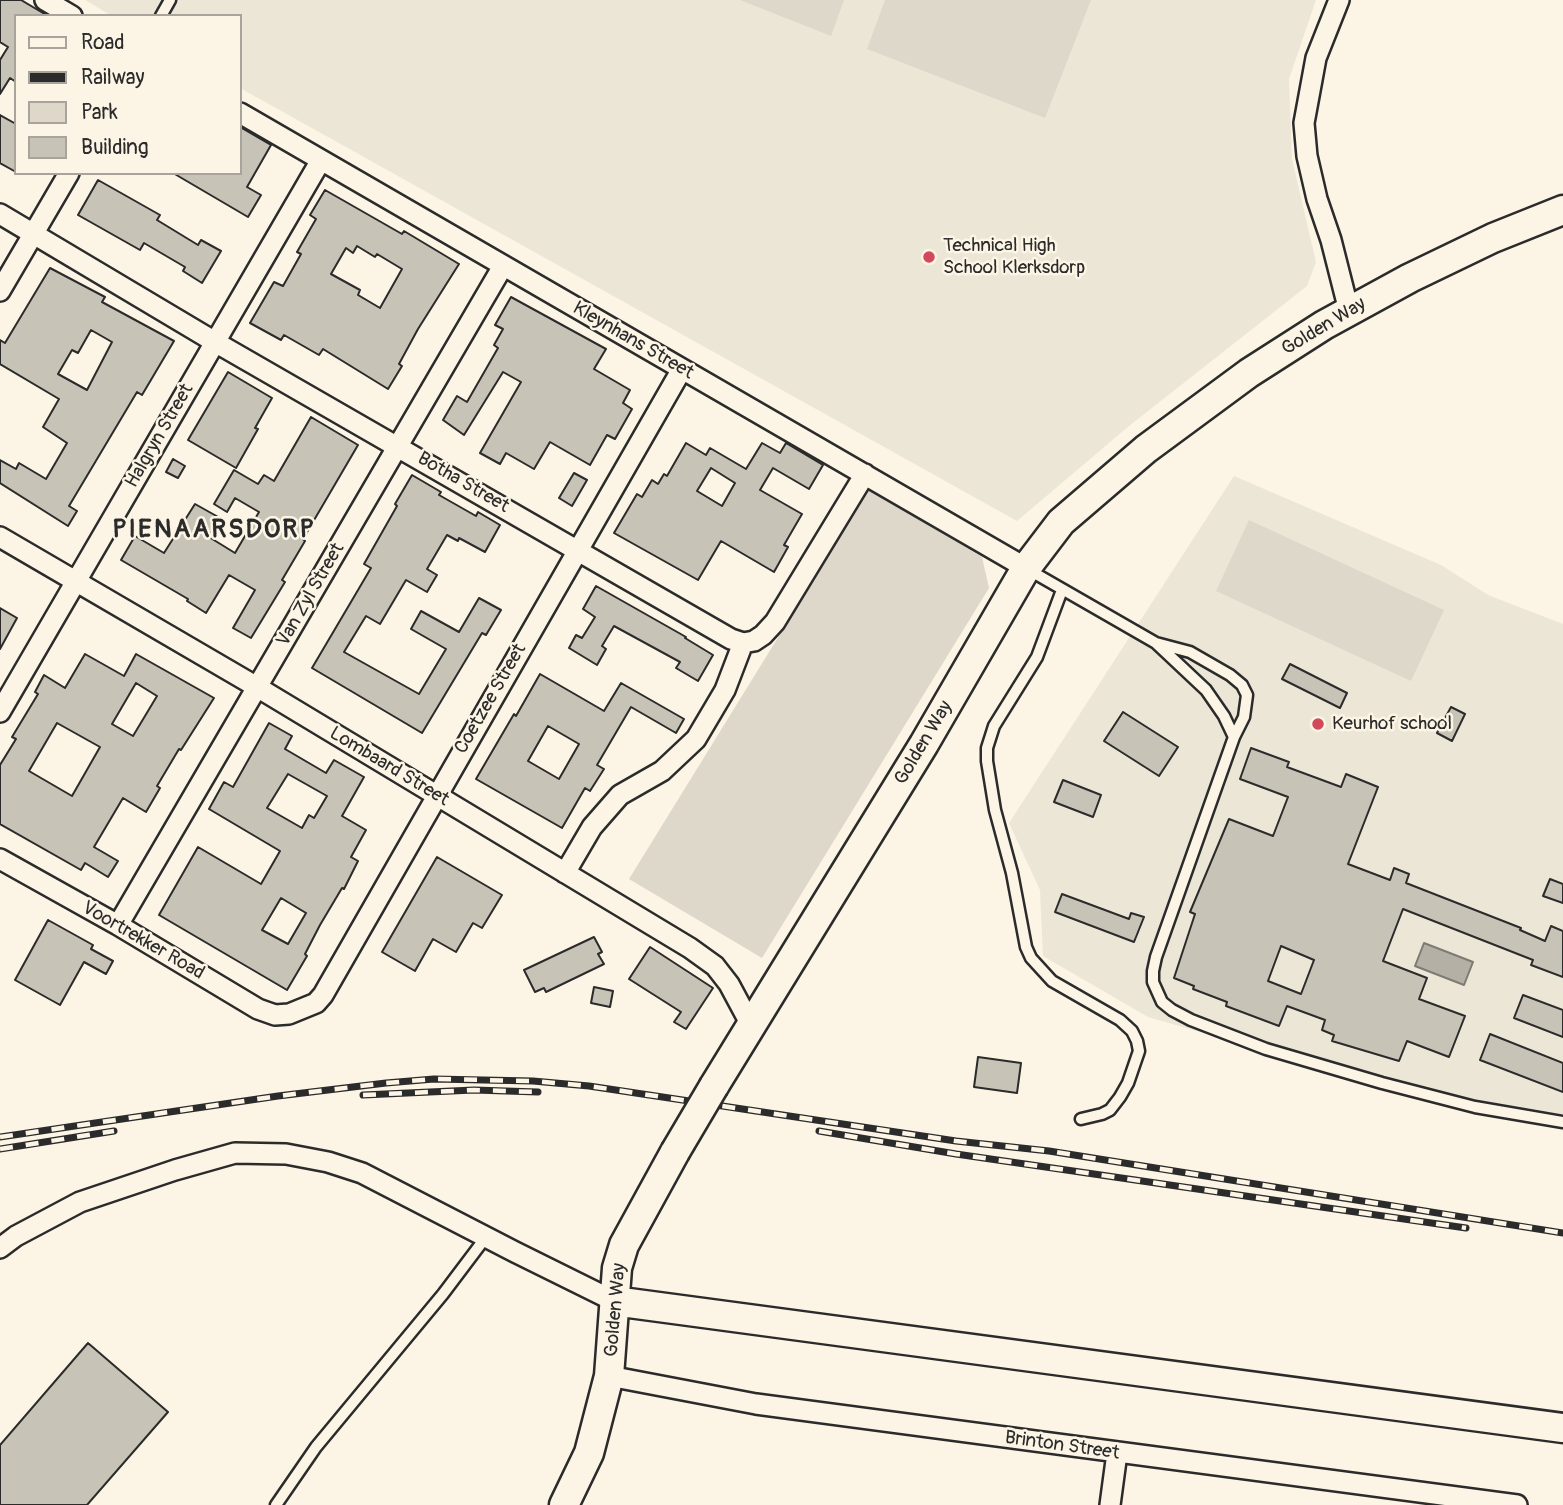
<!DOCTYPE html>
<style>
body{margin:0}
#map{position:relative;width:1563px;height:1505px;overflow:hidden;background:#fcf5e5;font-family:Pangolin,sans-serif}
canvas{display:block}
.legend{position:absolute;left:14px;top:14px;width:228px;height:161px;box-sizing:border-box;background:#fcf5e5;border:2px solid #a8a49b;margin:0;padding:9px 12px;list-style:none;font-size:21px;color:#2b2b2b}
.legend li{display:flex;align-items:center;gap:14px;height:35px}
.legend b{width:35px;border:2px solid #a8a49b}
</style>
<div id="map">
<canvas width="1563" height="1505"></canvas>
<ul class="legend">
<li><b style="height:9px;background:#fcf5e5"></b>Road</li>
<li><b style="height:9px;background:#2b2b2b"></b>Railway</li>
<li><b style="height:19px;background:#ded8ca"></b>Park</li>
<li><b style="height:19px;background:#c8c3b7"></b>Building</li>
</ul>
</div>
<script>
const c = document.querySelector('canvas').getContext('2d');
c.lineJoin = 'round';
function fill(path, color) {
  c.fillStyle = color;
  c.fill(path, 'evenodd');
}
function poly(rows) {
  const path = new Path2D();
  for (const r of rows) {
    path.moveTo(r[0], r[1]);
    for (let i = 2; i < r.length; i += 2) path.lineTo(r[i], r[i + 1]);
  }
  return path;
}
function trace(path, color, width, dash) {
  c.strokeStyle = color;
  c.lineWidth = width;
  c.lineCap = dash ? 'butt' : 'round';
  c.setLineDash(dash || []);
  c.stroke(path);
}
function label(font, color, halo, rows, align = 'center') {
  c.font = font + ' Pangolin,sans-serif';
  c.lineWidth = 5;
  c.setLineDash([]);
  c.textBaseline = 'middle';
  c.strokeStyle = halo;
  c.fillStyle = color;
  for (const [text, x, y, turn = 0] of rows) {
    c.save();
    c.translate(x, y);
    c.rotate((+turn || 0) * Math.PI / 180);
    c.textAlign = isNaN(turn) ? turn : align;
    if (halo) c.strokeText(text, 0, 0);
    c.fillText(text, 0, 0);
    c.restore();
  }
}
fill(poly([
 [85,0,1316,0,1289,79,1292,159,1316,262,1307,286,1129,426,1017,521,240,88,240,16,112,16],
 [1234,476,1441,565,1488,595,1563,624,1563,1124,1460,1107,1148,1017,1043,956,1040,890,1009,823]
]), '#ece6d7');
fill(poly([
 [740,0,844,0,831,36],
 [885,0,1091,0,1045,118,867,49],
 [869,490,982,557,989,588,762,958,629,879],
 [1249,520,1444,610,1411,681,1216,591]
]), '#ded8ca');
const water = poly([
 [1424,943,1473,962,1464,985,1415,966,1424,943]
]);
fill(water, '#b4b0a5');
trace(water, '#7d7b74', 2);
const building = poly([
 [0,0,21,0,48,16,16,16,16,82,10,78,0,94,0,60,8,47,0,42,0,0],
 [0,115,16,124,16,172,0,163,0,115],
 [240,127,271,145,247,187,261,195,248,217,173,173,240,173,240,127],
 [98,180,160,215,157,220,198,245,201,240,221,251,202,283,183,271,185,267,144,243,140,250,78,215,98,180],
 [325,190,402,234,404,231,459,264,418,329,399,364,402,366,388,389,323,349,319,355,284,335,281,340,250,323,274,282,283,286,301,254,297,252,316,219,310,215,325,190],
 [357,246,375,257,377,254,402,269,380,308,358,295,360,290,331,274,346,248,353,253,357,246],
 [50,268,105,297,102,302,174,341,142,395,137,392,69,506,77,511,68,526,0,483,0,460,16,469,19,463,46,479,67,443,43,427,59,399,0,364,0,340,5,343,50,268],
 [91,330,112,342,87,390,58,374,72,350,78,353,91,330],
 [511,297,606,349,594,369,630,390,623,403,632,409,615,439,607,435,590,465,550,442,534,469,506,453,500,464,480,453,521,382,503,372,464,435,443,420,457,396,467,402,498,348,494,345,503,329,495,325,511,297],
 [228,372,272,398,255,428,258,429,236,468,188,440,228,372],
 [311,417,358,445,303,539,305,541,282,580,285,582,251,638,233,628,255,590,229,575,206,613,187,601,188,599,121,560,135,536,164,553,195,504,220,518,209,537,235,553,259,512,235,498,227,512,214,504,234,470,258,484,264,475,274,481,311,417],
 [686,443,706,455,710,448,746,469,762,443,780,453,786,443,823,465,809,489,773,468,760,490,802,514,784,545,788,547,774,572,721,541,698,580,614,533,637,494,642,497,652,480,658,484,664,474,667,476,686,443],
 [711,468,735,483,722,506,697,491,711,468],
 [173,459,185,466,178,478,166,472,173,459],
 [574,473,587,480,572,506,559,498,574,473],
 [412,475,441,492,439,495,476,516,478,512,500,525,485,552,459,538,458,541,447,535,427,569,437,575,427,592,406,580,380,624,366,616,344,652,419,694,446,649,411,629,421,611,459,632,479,598,501,610,486,635,482,633,422,733,312,668,371,568,364,564,397,506,395,504,412,475],
 [596,586,686,637,685,638,713,655,698,681,676,668,680,662,614,626,602,646,606,649,597,665,569,648,576,635,582,638,595,617,583,609,596,586],
 [0,608,17,618,0,649,0,608],
 [85,654,124,676,136,654,214,698,181,750,179,749,157,786,160,788,146,812,123,798,94,847,118,861,108,877,85,863,81,870,0,824,0,765,16,739,12,737,38,694,35,692,44,675,65,688,85,654],
 [136,683,157,696,133,736,112,724,136,683],
 [57,723,100,747,72,796,29,771,57,723],
 [1290,664,1347,693,1340,708,1282,679,1290,664],
 [540,674,604,711,621,683,684,719,676,733,631,707,597,765,604,769,590,791,585,788,562,828,476,779,514,714,516,716,540,674],
 [548,726,579,744,559,779,528,761,548,726],
 [1451,707,1465,714,1452,741,1437,733,1451,707],
 [1123,712,1178,747,1159,776,1104,741,1123,712],
 [269,723,292,736,285,749,326,773,334,760,364,777,342,816,366,830,351,857,358,861,344,889,342,888,320,925,305,954,307,956,287,990,159,915,198,847,261,884,280,851,209,809,224,782,233,787,269,723],
 [288,774,327,796,314,818,309,815,302,828,267,808,288,774],
 [281,898,306,913,288,944,262,930,281,898],
 [1251,748,1289,762,1287,767,1341,787,1346,774,1378,787,1348,864,1390,880,1394,868,1409,874,1406,883,1521,928,1520,930,1545,941,1551,926,1563,931,1563,977,1531,965,1533,960,1403,909,1383,961,1427,978,1419,999,1465,1016,1449,1057,1407,1041,1399,1061,1332,1041,1334,1035,1322,1030,1325,1020,1287,1006,1279,1026,1226,1006,1227,1002,1193,989,1194,986,1174,978,1195,914,1190,912,1229,819,1273,836,1288,797,1240,779,1251,748],
 [1281,946,1314,960,1301,994,1268,981,1281,946],
 [1063,780,1101,795,1093,817,1054,802,1063,780],
 [437,857,502,895,482,928,473,923,456,952,433,939,415,971,382,952,437,857],
 [1550,879,1563,884,1563,903,1543,896,1550,879],
 [1062,894,1129,919,1131,913,1144,917,1134,942,1055,912,1062,894],
 [48,920,93,945,91,949,113,961,106,974,84,962,60,1005,15,980,48,920],
 [594,937,602,952,598,954,604,964,546,992,544,988,535,992,524,970,594,937],
 [650,947,713,988,686,1029,674,1022,681,1012,629,979,650,947],
 [594,987,613,991,610,1007,591,1003,594,987],
 [1523,995,1563,1010,1563,1037,1514,1018,1523,995],
 [1490,1034,1563,1063,1563,1092,1480,1060,1490,1034],
 [978,1057,1021,1063,1017,1093,974,1087,978,1057],
 [88,1343,168,1412,87,1505,0,1505,0,1445,88,1343]
]);
fill(building, '#c8c3b7');
trace(building, '#2b2b2b', 2);
const lane = poly([
 [161,16,170,0],
 [1029,570,1156,643,1206,690,1224,716,1234,737],
 [1062,590,1037,657,994,726,987,748,987,761,995,810,1012,873,1026,947,1031,958,1052,981,1120,1020,1132,1031,1137,1041,1139,1051,1128,1083,1120,1097,1110,1110,1102,1114,1081,1119],
 [1156,643,1190,652,1230,675,1242,685,1247,695,1244,717,1234,737,1156,957,1153,971,1153,982,1162,1002,1172,1010,1191,1020,1266,1049,1382,1083,1475,1107,1563,1122],
 [276,1505,316,1447,443,1294,486,1237]
]);
const street = poly([
 [45,0,72,16],
 [1339,0,1316,58,1304,123,1307,156,1317,199,1331,240,1349,311],
 [240,113,1026,568],
 [0,214,215,342,731,639,743,643,754,641,763,635,775,622,865,474],
 [0,291,69,173],
 [0,537,257,687,690,948,715,966,729,984,751,1025],
 [0,712,321,160],
 [0,859,118,925,258,1009,275,1015,289,1014,316,1003,323,995,682,369],
 [565,873,592,827,620,795,662,771,696,739,725,690,743,643],
 [118,925,503,266],
 [0,1248,16,1236,80,1202,175,1170,235,1153,286,1154,328,1162,362,1173,515,1252,614,1301],
 [609,1376,756,1404,1517,1505],
 [1110,1505,1117,1453]
]);
const secondary = poly([
 [714,1086,924,744,1026,568,1061,522,1146,449,1249,373,1324,325,1410,278,1493,238,1563,210],
 [614,1301,1563,1428],
 [564,1505,589,1453,609,1376,617,1268,624,1245,675,1152]
]);
trace(lane, '#2b2b2b', 15);
trace(street, '#2b2b2b', 24);
trace(secondary, '#2b2b2b', 33);
trace(lane, '#fcf5e5', 10);
trace(street, '#fcf5e5', 19);
trace(secondary, '#fcf5e5', 28);
const rail = poly([
 [363,1095,474,1090,538,1092],
 [819,1131,956,1154,1466,1228],
 [0,1137,278,1096,386,1083,434,1079,533,1081,589,1086,956,1141,1049,1151,1563,1233],
 [0,1149,114,1131]
]);
trace(rail, '#2b2b2b', 7);
trace(rail, '#fcf5e5', 4.5, [13]);
const secondaryBridge = poly([
 [675,1152,714,1086]
]);
trace(secondaryBridge, '#2b2b2b', 33, []);
trace(secondaryBridge, '#fcf5e5', 28);
for (const [x, y, r, color] of [
 [929,257,7,"#d1495b"],
 [1318,724,7,"#d1495b"]
]) {
  const dot = new Path2D();
  dot.arc(x, y, r, 0, 2 * Math.PI);
  c.fillStyle = color;
  c.fill(dot);
  trace(dot, '#fcf5e5', 2.5);
}
label('19px', '#2b2b2b', '#fcf5e5', [
 ["Technical High",943,246],
 ["School Klerksdorp",943,268],
 ["Keurhof school",1332,724]
], 'left');
label('19px', '#2b2b2b', '#fcf5e5', [
 ["Golden Way",1324,327,-31],
 ["Kleynhans Street",633,341,30],
 ["Halgryn Street",160,436,-60],
 ["Botha Street",463,483,30],
 ["Van Zyl Street",311,595,-60],
 ["Coetzee Street",491,699,-60],
 ["Golden Way",924,743,-59],
 ["Lombaard Street",389,767,31],
 ["Voortrekker Road",143,941,30],
 ["Golden Way",616,1310,-85],
 ["Brinton Street",1062,1446,8]
]);
c.letterSpacing = '2px';
label('bold 26px', '#2b2b2b', '#fcf5e5', [
 ["PIENAARSDORP",214,530]
]);
c.letterSpacing = '0px';
</script>
